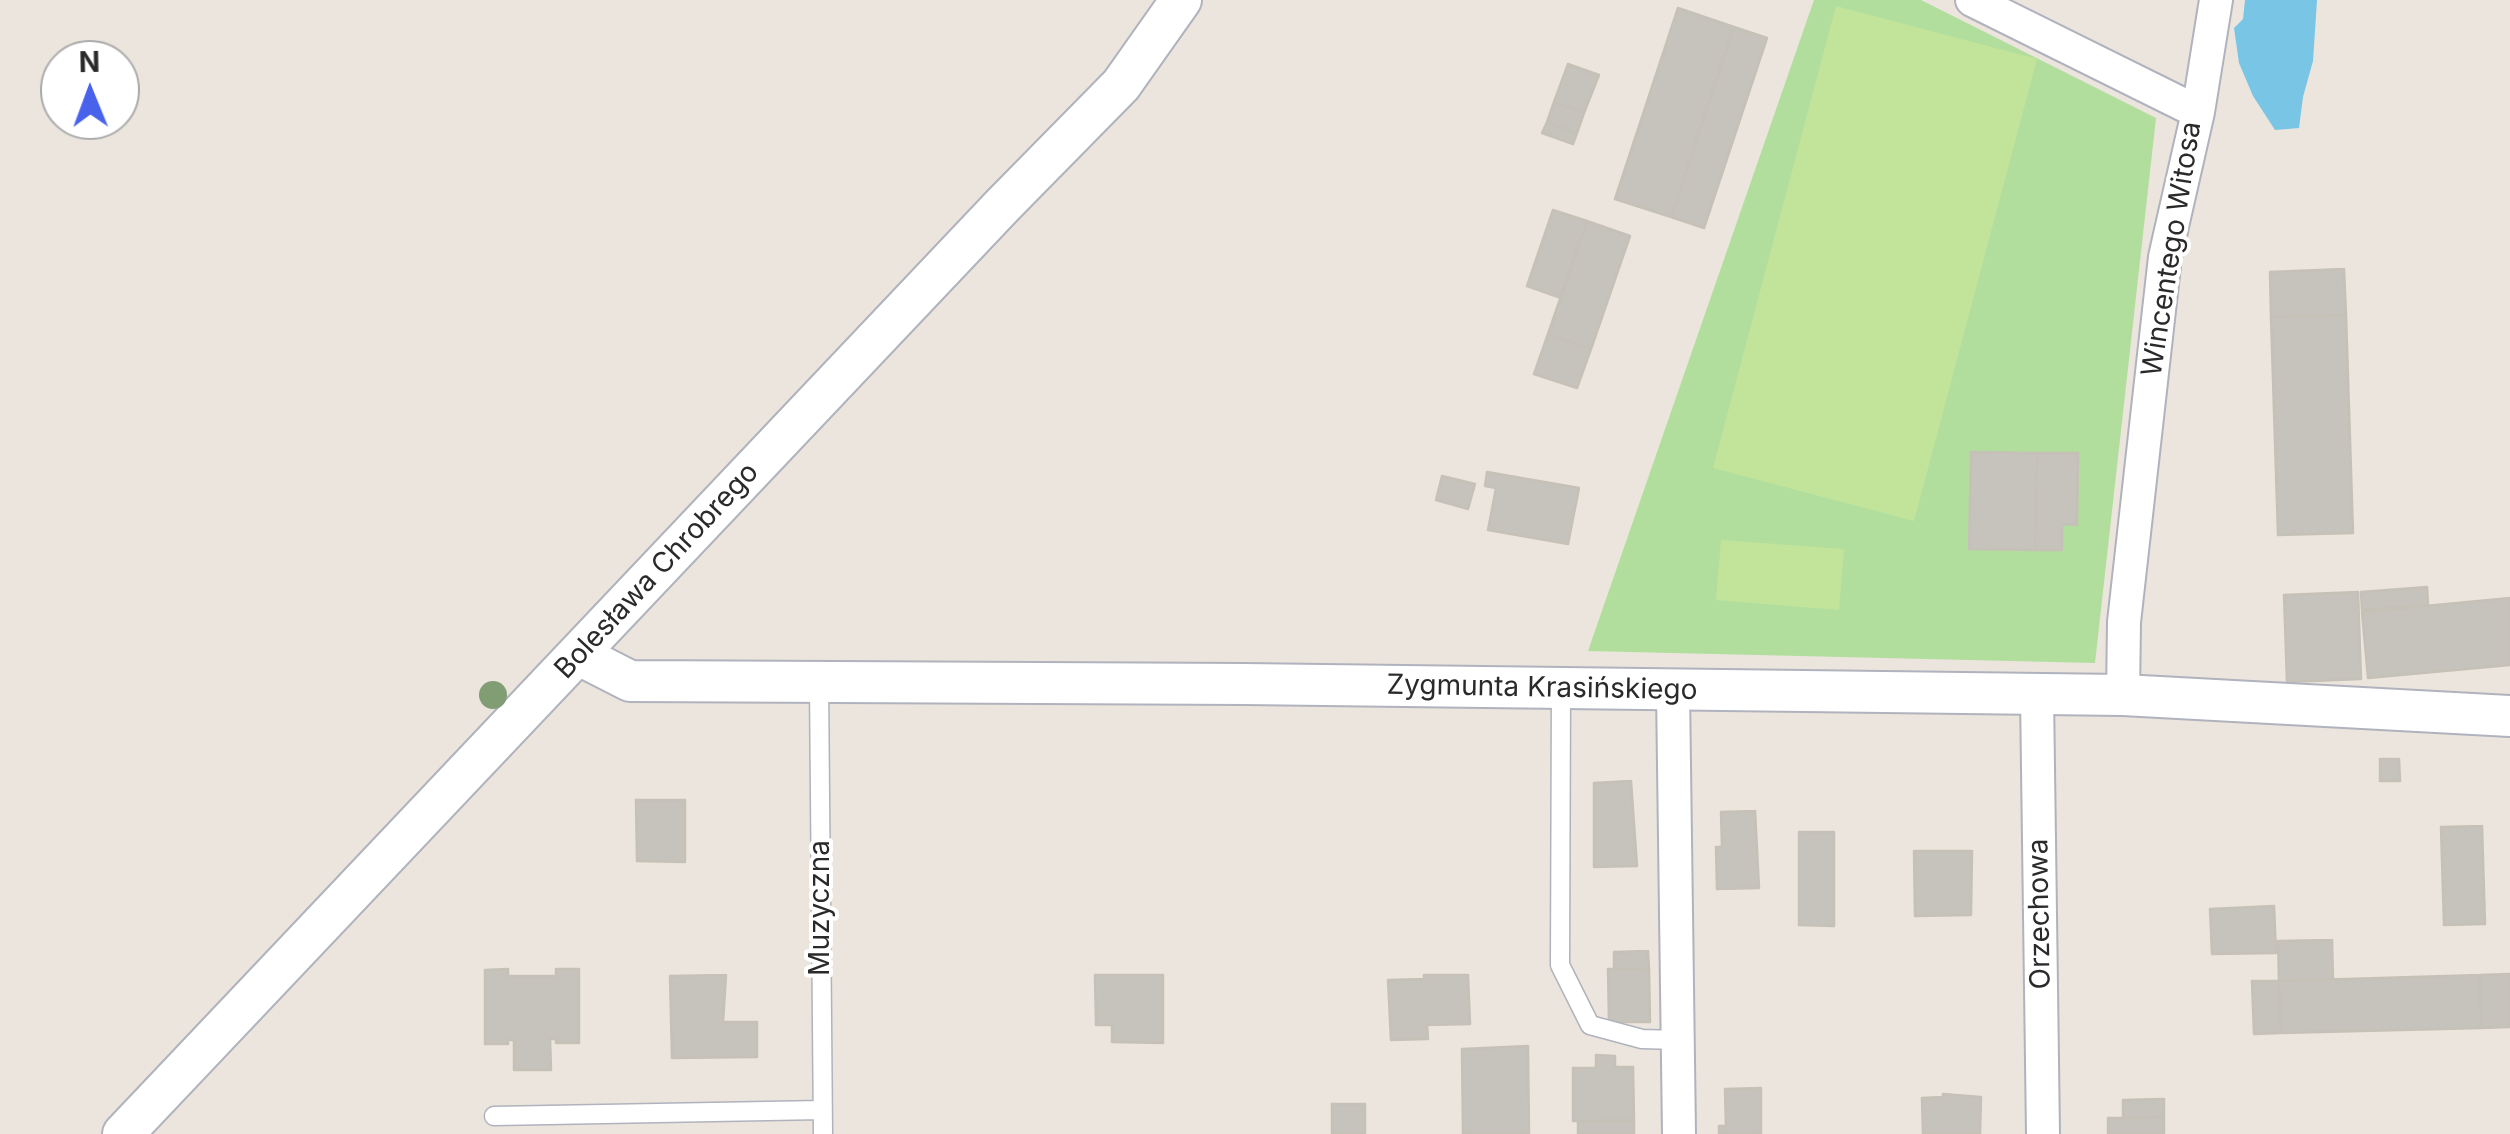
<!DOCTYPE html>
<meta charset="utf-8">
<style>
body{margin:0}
#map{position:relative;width:2510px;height:1134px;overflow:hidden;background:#ebe5dd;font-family:Inter,sans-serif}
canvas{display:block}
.north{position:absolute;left:40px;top:40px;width:100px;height:100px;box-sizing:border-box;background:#fff;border:2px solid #aaa;border-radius:50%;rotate:359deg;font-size:28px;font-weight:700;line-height:40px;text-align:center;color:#2a2a2a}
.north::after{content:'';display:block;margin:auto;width:35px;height:45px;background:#4962ec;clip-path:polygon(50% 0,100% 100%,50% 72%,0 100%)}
</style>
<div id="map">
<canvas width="2510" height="1134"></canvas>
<div class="north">N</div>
</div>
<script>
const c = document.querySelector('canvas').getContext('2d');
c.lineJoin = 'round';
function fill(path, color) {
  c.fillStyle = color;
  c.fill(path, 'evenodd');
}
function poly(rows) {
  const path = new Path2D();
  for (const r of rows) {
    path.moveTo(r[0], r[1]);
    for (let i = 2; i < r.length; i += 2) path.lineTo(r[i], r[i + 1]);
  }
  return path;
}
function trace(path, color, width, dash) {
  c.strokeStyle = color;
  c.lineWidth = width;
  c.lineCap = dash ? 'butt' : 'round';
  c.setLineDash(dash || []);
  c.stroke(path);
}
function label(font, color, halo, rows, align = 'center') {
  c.font = font + ' Inter,sans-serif';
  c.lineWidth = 8;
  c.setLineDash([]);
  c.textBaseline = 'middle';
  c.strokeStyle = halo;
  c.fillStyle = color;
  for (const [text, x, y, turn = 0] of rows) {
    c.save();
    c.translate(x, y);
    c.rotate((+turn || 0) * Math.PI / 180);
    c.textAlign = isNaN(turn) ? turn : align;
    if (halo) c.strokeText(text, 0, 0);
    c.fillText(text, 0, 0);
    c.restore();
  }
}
fill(poly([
 [1814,0,1921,0,2156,118,2095,663,1588,651]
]), '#b1de9d');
fill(poly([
 [1836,6,2037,59,1914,521,1713,468],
 [1721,540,1844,549,1839,610,1716,600]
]), '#c2e49a');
fill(poly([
 [2245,0,2317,0,2313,61,2303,97,2299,128,2275,130,2253,96,2239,63,2234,28,2243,19]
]), '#78c5e5');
const building = poly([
 [1678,8,1734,27,1671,217,1615,199,1678,8],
 [1734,27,1767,38,1704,228,1671,217,1734,27],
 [1568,64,1599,75,1584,113,1554,102,1568,64],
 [1554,102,1584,113,1577,133,1547,122,1554,102],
 [1547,122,1577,133,1573,144,1542,133,1547,122],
 [1553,210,1587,221,1561,298,1527,286,1553,210],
 [1587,221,1630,236,1591,349,1548,334,1587,221],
 [2344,269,2346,315,2271,317,2270,272,2344,269],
 [2346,315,2353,533,2278,535,2271,317,2346,315],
 [1548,334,1591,349,1577,388,1534,374,1548,334],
 [1971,452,2037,453,2035,550,1969,549,1971,452],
 [2037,453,2078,453,2077,525,2062,524,2062,550,2035,550,2037,453],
 [1487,472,1579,488,1568,544,1488,530,1496,488,1485,486,1487,472],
 [1442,476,1475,484,1468,509,1436,500,1442,476],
 [2427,587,2428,605,2362,610,2361,592,2427,587],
 [2358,592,2361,679,2287,682,2284,595,2358,592],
 [2510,598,2510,665,2368,678,2362,612,2510,598],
 [2380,759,2399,759,2400,781,2380,781,2380,759],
 [1631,781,1637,866,1594,867,1594,783,1631,781],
 [636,800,685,800,685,862,637,861,636,800],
 [1755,811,1759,888,1717,889,1716,847,1722,847,1721,812,1755,811],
 [2482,826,2485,924,2444,925,2441,827,2482,826],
 [1799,832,1834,832,1834,926,1799,925,1799,832],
 [1914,851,1972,851,1971,915,1915,916,1914,851],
 [2274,906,2276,953,2212,954,2210,909,2274,906],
 [2332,940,2333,979,2279,981,2278,941,2332,940],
 [1648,951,1649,969,1614,969,1614,952,1648,951],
 [508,969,508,976,556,976,556,969,579,969,579,1043,556,1043,556,1039,550,1039,551,1070,514,1070,514,1040,508,1040,508,1044,485,1044,485,970,508,969],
 [1608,969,1649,969,1650,1022,1609,1022,1608,969],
 [2510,974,2510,1027,2481,1028,2480,975,2510,974],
 [726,975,723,1022,757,1022,757,1057,672,1058,670,976,726,975],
 [1095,975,1163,975,1163,1043,1112,1042,1112,1025,1096,1025,1095,975],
 [1424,975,1468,975,1470,1024,1427,1025,1428,1039,1391,1040,1388,980,1424,979,1424,975],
 [2480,975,2481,1028,2281,1033,2279,981,2480,975],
 [2252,981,2279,981,2281,1033,2254,1034,2252,981],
 [1528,1046,1529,1134,1463,1134,1462,1049,1528,1046],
 [1596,1055,1615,1056,1615,1067,1633,1067,1634,1120,1573,1121,1573,1068,1596,1068,1596,1055],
 [1761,1088,1761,1134,1719,1134,1719,1126,1726,1126,1725,1089,1761,1088],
 [1943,1094,1981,1097,1980,1134,1923,1134,1922,1098,1943,1097,1943,1094],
 [2164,1099,2164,1117,2123,1118,2123,1100,2164,1099],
 [1332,1104,1365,1104,1365,1134,1332,1134,1332,1104],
 [2164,1117,2164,1134,2108,1134,2108,1118,2164,1117],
 [1634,1120,1634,1134,1578,1134,1578,1121,1634,1120]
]);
fill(building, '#c6c2bc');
trace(building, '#c6c1b7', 2.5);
const service = poly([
 [819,682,823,1134],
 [1561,688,1560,965,1590,1025,1642,1039,1677,1040],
 [494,1116,822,1110]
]);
const minor = poly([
 [1972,0,2198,112],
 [1673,691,1679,1134],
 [2037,694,2043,1134],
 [2123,695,2124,622,2165,257,2198,112,2216,0]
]);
const tertiary = poly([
 [579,655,630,681,1244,684,2123,695,2510,716],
 [123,1134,1002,206,1121,85,1181,0]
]);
trace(service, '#b0b3bd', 21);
trace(minor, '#b0b3bd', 36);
trace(tertiary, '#b0b3bd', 44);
trace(service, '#fff', 18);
trace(minor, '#fff', 32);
trace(tertiary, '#fff', 40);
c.fillStyle = '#819d74';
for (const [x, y] of [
 [493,695]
]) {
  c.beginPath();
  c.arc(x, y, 14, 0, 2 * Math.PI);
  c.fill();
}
label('28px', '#2a2a2a', '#fff', [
 ["Wincentego Witosa",2172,249,-81],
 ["Bolesława Chrobrego",657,571,-47],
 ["Zygmunta Krasińskiego",1542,688,1],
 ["Muzyczna",821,908,-90],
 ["Orzechowa",2040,914,-91]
]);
</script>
